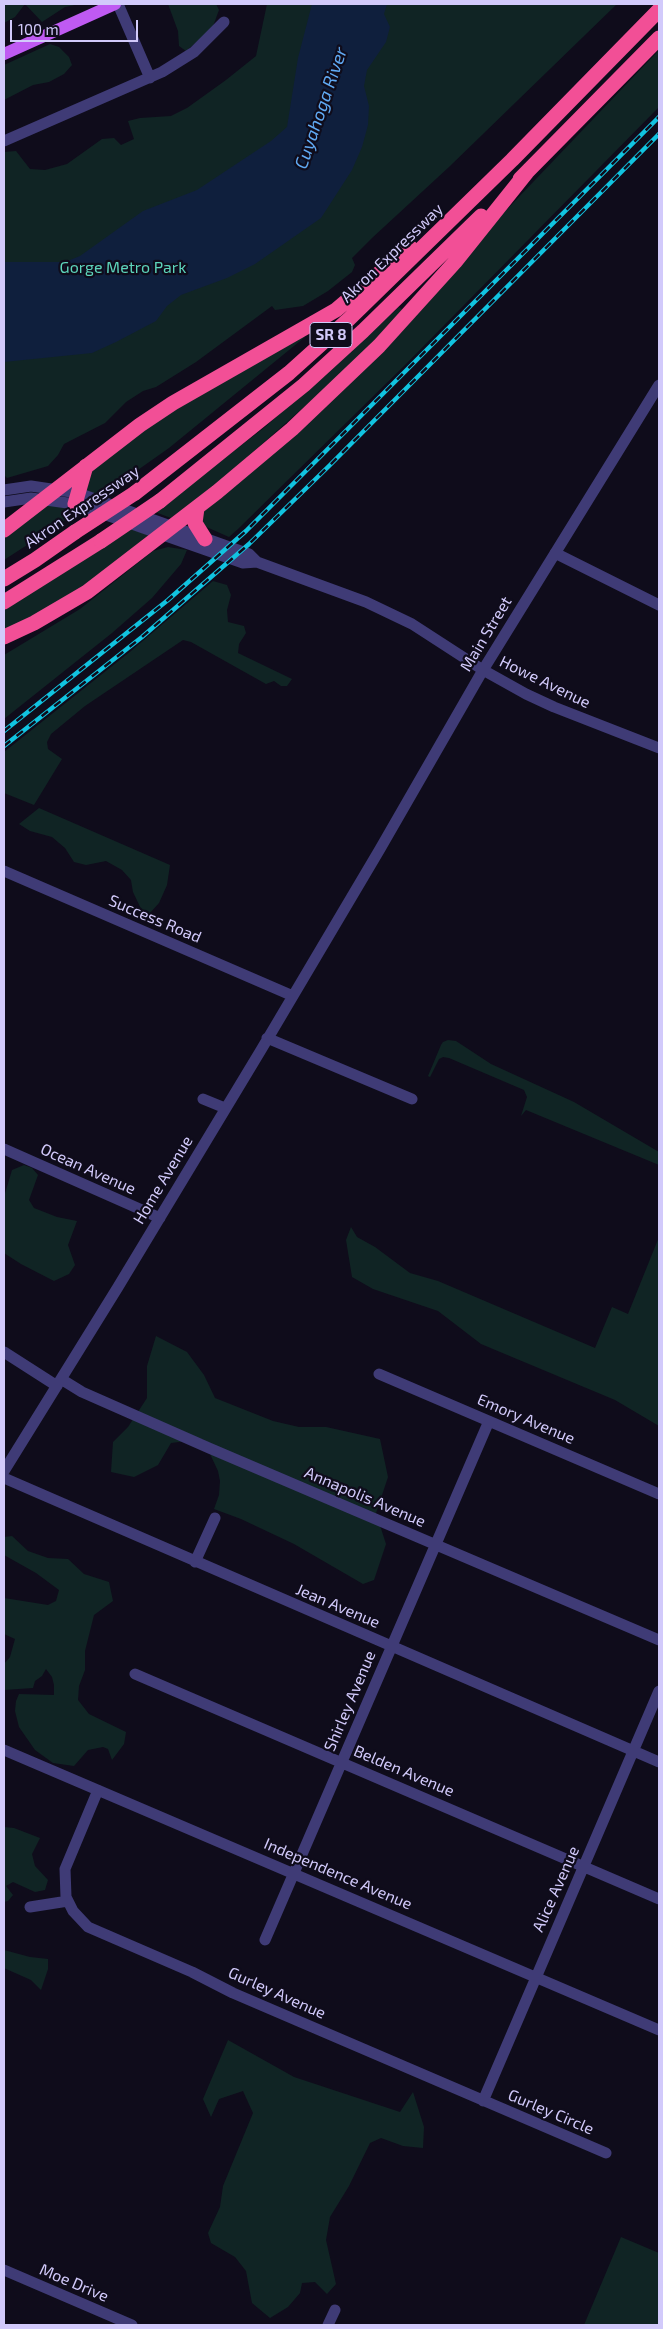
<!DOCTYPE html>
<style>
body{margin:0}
#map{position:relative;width:663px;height:2329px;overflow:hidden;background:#0f0c1b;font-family:"Exo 2",sans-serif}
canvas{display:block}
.frame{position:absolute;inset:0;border:5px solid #d2cafb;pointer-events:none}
.scale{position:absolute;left:10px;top:20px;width:128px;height:22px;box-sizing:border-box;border:2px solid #d2cafb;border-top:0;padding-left:6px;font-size:15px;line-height:18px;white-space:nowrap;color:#d2cafb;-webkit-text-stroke:4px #0f0c1b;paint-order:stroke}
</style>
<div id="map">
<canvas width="663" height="2329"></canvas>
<div class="frame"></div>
<div class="scale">100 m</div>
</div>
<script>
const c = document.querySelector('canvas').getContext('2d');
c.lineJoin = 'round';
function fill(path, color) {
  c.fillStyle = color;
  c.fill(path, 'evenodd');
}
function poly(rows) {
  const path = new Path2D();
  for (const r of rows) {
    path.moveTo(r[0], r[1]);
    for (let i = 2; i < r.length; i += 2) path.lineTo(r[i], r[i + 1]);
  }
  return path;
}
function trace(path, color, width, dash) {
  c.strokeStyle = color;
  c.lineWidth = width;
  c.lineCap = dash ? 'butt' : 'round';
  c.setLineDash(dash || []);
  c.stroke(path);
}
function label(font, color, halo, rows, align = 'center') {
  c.font = font + ' "Exo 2",sans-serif';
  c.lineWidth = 4.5;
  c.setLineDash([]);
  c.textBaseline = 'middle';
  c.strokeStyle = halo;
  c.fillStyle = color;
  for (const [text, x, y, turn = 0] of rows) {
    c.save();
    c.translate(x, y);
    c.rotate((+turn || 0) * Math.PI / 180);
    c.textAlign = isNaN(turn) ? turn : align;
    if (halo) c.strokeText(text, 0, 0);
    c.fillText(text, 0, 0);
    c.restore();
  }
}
fill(poly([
 [4,4,80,4,65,7,42,22,25,4,15,17,4,23],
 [168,4,216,4,219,10,212,29,186,51,179,46,178,31],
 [267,4,617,4,449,167,372,238,352,258,355,265,352,272,328,291,303,306,275,310,272,306,196,362,156,387,143,391,126,402,105,423,64,444,58,455,48,466,7,478,4,475,4,152,16,151,30,169,45,170,67,164,102,139,114,138,121,145,134,139,128,121,140,118,171,116,187,108,226,80,256,56],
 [50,44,59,47,69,57,72,65,64,74,49,82,33,85,4,100,4,65],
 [659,50,659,107,404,366,238,529,229,537,202,525,201,516,209,503,494,223],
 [399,307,403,310,346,370,202,497,171,518,155,512,265,427],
 [302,334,305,337,169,448,101,496,83,489,90,470,147,425],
 [46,504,81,510,4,560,4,536],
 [131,529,148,535,144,541,73,594,4,632,4,610],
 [168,547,187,550,181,564,152,598,112,633,4,719,4,655,80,609,153,551],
 [213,581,227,585,231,595,227,610,228,622,244,626,246,633,239,644,238,653,292,679,287,686,281,686,274,681,266,684,191,642,183,640,85,706,51,734,47,742,48,749,62,759,34,805,4,793,4,752,131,651],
 [39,808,170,865,167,885,159,903,150,913,143,913,133,892,131,880,122,870,106,861,86,865,74,862,65,848,52,837,30,831,19,824],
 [448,1040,456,1041,491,1064,574,1102,659,1152,659,1165,526,1110,521,1116,527,1097,524,1090,449,1058,443,1057,439,1059,430,1077,428,1076,441,1045,443,1042],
 [24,1165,32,1168,38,1175,29,1200,34,1208,57,1217,77,1221,68,1245,75,1265,69,1274,54,1281,21,1264,4,1253,4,1197,12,1170],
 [351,1227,357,1237,375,1247,410,1273,438,1281,595,1348,612,1307,628,1314,659,1237,659,1426,615,1400,481,1344,438,1311,373,1289,352,1277,346,1240],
 [156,1336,187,1352,204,1375,215,1398,273,1421,299,1427,326,1427,380,1439,388,1477,376,1513,386,1544,374,1580,363,1584,294,1544,241,1519,214,1509,219,1495,220,1481,218,1471,203,1439,171,1443,158,1465,134,1477,111,1472,113,1442,128,1427,147,1398,147,1366],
 [12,1536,28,1551,48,1558,68,1559,84,1574,109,1582,113,1601,94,1615,85,1651,85,1670,79,1686,78,1700,89,1714,126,1732,124,1744,112,1760,108,1749,103,1747,88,1750,74,1766,53,1763,35,1750,19,1727,15,1711,16,1701,19,1694,54,1695,54,1685,52,1677,46,1669,42,1676,35,1681,33,1688,4,1690,4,1664,10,1657,15,1639,4,1634,4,1598,48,1605,56,1601,59,1590,36,1573,4,1555,4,1537],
 [4,1827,14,1828,40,1838,32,1854,35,1866,48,1880,45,1890,35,1892,13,1882,6,1886,13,1895,8,1901,4,1902],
 [4,1950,30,1957,48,1959,48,1969,41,1990,31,1980,4,1968],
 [228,2040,294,2077,400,2112,413,2092,424,2127,423,2148,403,2146,381,2138,370,2143,349,2186,330,2217,326,2240,336,2284,327,2294,315,2282,302,2283,300,2293,288,2307,270,2318,252,2303,246,2271,235,2257,211,2243,208,2233,220,2207,223,2186,253,2113,243,2091,219,2099,211,2117,203,2099],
 [621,2237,659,2253,659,2325,584,2325]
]), '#102424');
fill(poly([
 [312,4,387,4,384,14,390,27,386,42,367,70,364,86,369,106,368,125,362,147,352,170,321,218,255,264,227,278,181,295,167,306,156,321,116,342,92,353,4,362,4,262,65,262,80,256,143,211,197,190,271,141,287,127,298,58]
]), '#0f1f3d');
trace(poly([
 [118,4,150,78],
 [4,141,162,72,194,52,224,22],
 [4,490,31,486,78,493,249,554,257,562],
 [4,502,31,498,75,504,243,563,257,562,366,602,412,624,483,670,526,694,554,707,659,748],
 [555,553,659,605],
 [4,871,293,996],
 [267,1038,412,1099],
 [203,1099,225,1108],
 [4,1149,160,1218],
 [4,1352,57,1386],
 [379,1374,659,1494],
 [61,1379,82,1392,209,1448,659,1640],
 [4,1471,118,1287,261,1050,380,849,483,670,659,385],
 [4,1478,659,1762],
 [195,1562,215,1518],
 [135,1674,659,1899],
 [4,1750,659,2030],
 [98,1790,65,1869,66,1897,73,1911,88,1927,192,1972,233,1993,606,2153],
 [30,1907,68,1901],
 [265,1940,489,1421],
 [483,2101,659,1691],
 [4,2270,132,2325],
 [328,2325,335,2310]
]), '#3f3b76', 11);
trace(poly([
 [4,54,115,4]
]), '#bf5af2', 12);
trace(poly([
 [520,179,659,38],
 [135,493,289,373,349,319,512,160,659,10],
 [160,501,304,385,363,331,481,216],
 [75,504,86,466],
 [197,508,195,523,205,539],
 [4,530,140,425,173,403,336,310,410,247],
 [4,579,35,560,75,532],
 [4,602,101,541],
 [4,637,34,623,87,592,217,492,292,429,379,346,455,262,527,172]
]), '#f24f96', 15);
const rail = poly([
 [4,731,168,600,246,531,659,117],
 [4,746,142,637,249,544,330,465,659,134]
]);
trace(rail, '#11c3e0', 4.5);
trace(rail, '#0f0c1b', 2.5, [8]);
trace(poly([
 [75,532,135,493],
 [101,541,160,501]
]), '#f24f96', 15);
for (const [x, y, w] of [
 [331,335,42]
]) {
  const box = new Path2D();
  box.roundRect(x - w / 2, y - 12.5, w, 25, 4);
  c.fillStyle = '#0f0c1b';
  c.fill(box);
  trace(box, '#d2cafb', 1);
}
label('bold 15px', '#d2cafb', null, [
 ["SR 8",331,335]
]);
label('16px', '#d2cafb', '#0f0c1b', [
 ["Akron Expressway",392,253,-44],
 ["Akron Expressway",82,507,-34],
 ["Main Street",486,634,-59],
 ["Howe Avenue",545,682,26],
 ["Success Road",155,919,23],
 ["Ocean Avenue",88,1169,24],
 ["Home Avenue",163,1180,-59],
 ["Emory Avenue",526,1419,23],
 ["Annapolis Avenue",365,1497,23],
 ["Jean Avenue",338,1606,23],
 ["Shirley Avenue",350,1701,-67],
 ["Belden Avenue",404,1771,23],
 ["Independence Avenue",338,1874,23],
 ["Alice Avenue",556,1889,-66],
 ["Gurley Avenue",277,1993,24],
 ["Gurley Circle",551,2112,23],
 ["Moe Drive",74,2283,23]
]);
label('16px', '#5dd4bb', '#0f0c1b', [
 ["Gorge Metro Park",123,268]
]);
label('italic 18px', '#60a9f3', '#0f0c1b', [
 ["Cuyahoga River",321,108,-71]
]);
</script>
